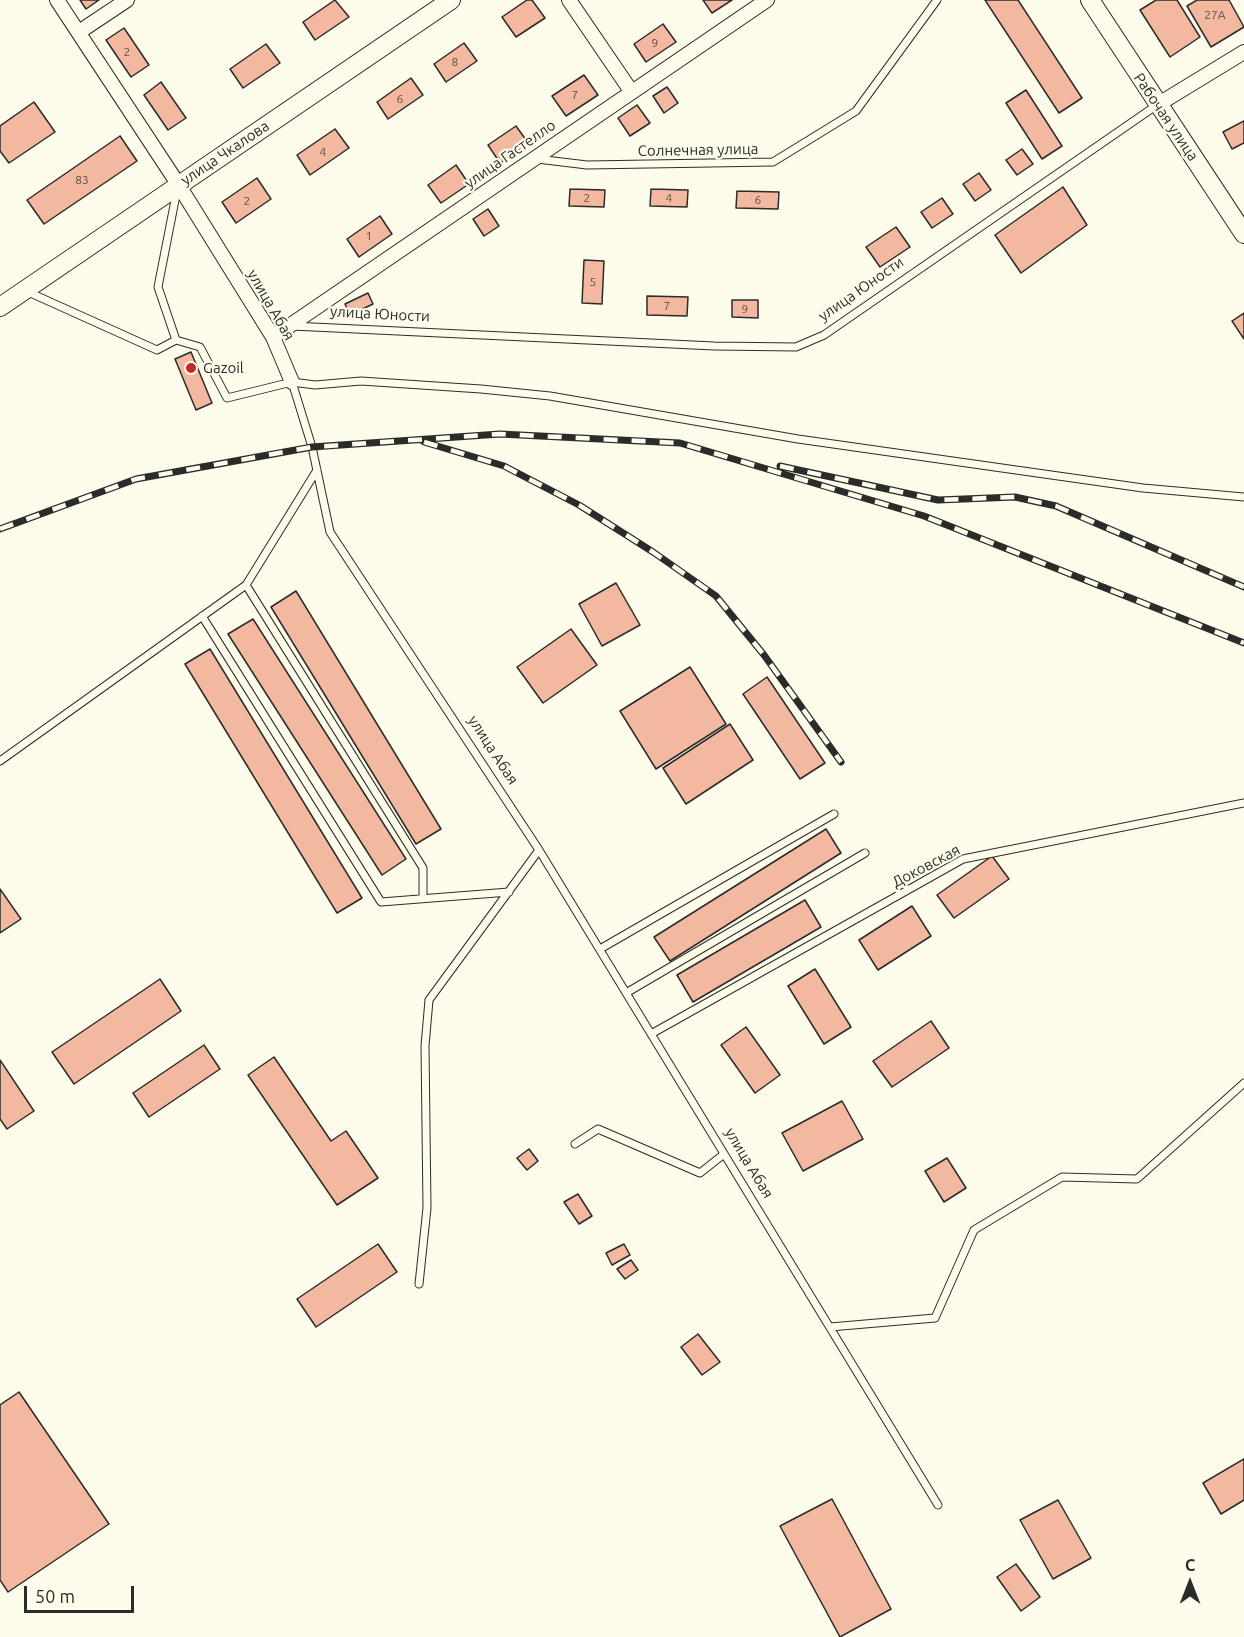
<!DOCTYPE html>
<meta charset="utf-8">
<style>
body{margin:0}
#map{position:relative;width:1244px;height:1637px;overflow:hidden;background:#fdfbea;font-family:Ubuntu,sans-serif}
canvas{display:block}
.north{position:absolute;left:1160px;top:1553px;width:60px;height:60px;-webkit-text-stroke:4px #fdfbea;paint-order:stroke;rotate:0deg;font-size:16px;font-weight:700;line-height:24px;text-align:center;color:#2b2b2b}
.north::after{content:'';display:block;margin:auto;width:21px;height:27px;background:#2b2b2b;clip-path:polygon(50% 0,100% 100%,50% 72%,0 100%)}
.scale{position:absolute;left:24px;top:1586px;width:110px;height:27px;box-sizing:border-box;border:3px solid #2b2b2b;border-top:0;padding-left:8px;font-size:18px;line-height:21px;white-space:nowrap;color:#2b2b2b;-webkit-text-stroke:4px #fdfbea;paint-order:stroke}
</style>
<div id="map">
<canvas width="1244" height="1637"></canvas>
<div class="north">С</div>
<div class="scale">50 m</div>
</div>
<script>
const c = document.querySelector('canvas').getContext('2d');
c.lineJoin = 'round';
function fill(path, color) {
  c.fillStyle = color;
  c.fill(path, 'evenodd');
}
function poly(rows) {
  const path = new Path2D();
  for (const r of rows) {
    path.moveTo(r[0], r[1]);
    for (let i = 2; i < r.length; i += 2) path.lineTo(r[i], r[i + 1]);
  }
  return path;
}
function trace(path, color, width, dash) {
  c.strokeStyle = color;
  c.lineWidth = width;
  c.lineCap = dash ? 'butt' : 'round';
  c.setLineDash(dash || []);
  c.stroke(path);
}
function label(font, color, halo, rows, align = 'center') {
  c.font = font + ' Ubuntu,sans-serif';
  c.lineWidth = 4.5;
  c.setLineDash([]);
  c.textBaseline = 'middle';
  c.strokeStyle = halo;
  c.fillStyle = color;
  for (const [text, x, y, turn = 0] of rows) {
    c.save();
    c.translate(x, y);
    c.rotate((+turn || 0) * Math.PI / 180);
    c.textAlign = isNaN(turn) ? turn : align;
    if (halo) c.strokeText(text, 0, 0);
    c.fillText(text, 0, 0);
    c.restore();
  }
}
const building = poly([
 [80,0,99,0,86,9,80,0],
 [335,0,349,17,315,40,303,22,335,0],
 [527,0,532,0,545,18,516,37,502,17,527,0],
 [703,0,732,0,712,13,703,0],
 [985,0,1018,0,1082,98,1059,113,985,0],
 [1156,0,1177,0,1200,37,1170,57,1140,10,1156,0],
 [1197,0,1229,0,1244,27,1211,47,1187,6,1197,0],
 [663,24,676,42,646,62,634,44,663,24],
 [124,28,149,65,131,77,106,40,124,28],
 [464,43,477,61,446,82,434,64,464,43],
 [266,44,280,63,243,88,230,69,266,44],
 [584,75,598,95,566,116,552,96,584,75],
 [411,78,423,95,388,119,377,102,411,78],
 [161,82,186,118,168,130,144,95,161,82],
 [667,87,678,103,664,113,653,96,667,87],
 [1026,90,1062,146,1042,159,1006,103,1026,90],
 [34,102,55,132,9,163,0,151,0,126,34,102],
 [637,105,650,123,630,136,618,118,637,105],
 [1244,121,1244,143,1232,149,1223,132,1244,121],
 [516,126,529,144,500,163,488,145,516,126],
 [335,129,349,148,310,175,297,155,335,129],
 [120,136,137,161,44,224,27,200,120,136],
 [1022,149,1033,164,1017,175,1006,160,1022,149],
 [456,165,469,184,441,203,428,185,456,165],
 [979,173,991,190,975,201,963,184,979,173],
 [257,178,271,199,236,223,222,202,257,178],
 [1063,187,1087,225,1021,273,995,235,1063,187],
 [570,189,605,190,604,207,569,206,570,189],
 [651,189,688,190,687,207,650,206,651,189],
 [737,191,779,192,778,209,736,208,737,191],
 [942,198,953,214,932,228,921,212,942,198],
 [488,209,499,226,484,236,473,219,488,209],
 [380,216,392,234,359,257,347,239,380,216],
 [896,227,910,247,880,267,866,247,896,227],
 [584,260,604,261,602,304,582,303,584,260],
 [368,293,373,304,350,315,345,304,368,293],
 [647,296,688,297,687,316,647,315,647,296],
 [732,300,758,300,758,318,732,317,732,300],
 [1244,313,1244,339,1232,321,1244,313],
 [191,352,212,403,196,410,175,359,191,352],
 [616,583,640,625,602,646,579,604,616,583],
 [296,591,441,829,416,844,271,607,296,591],
 [253,619,406,859,382,875,228,634,253,619],
 [571,629,597,665,543,703,517,667,571,629],
 [210,649,362,898,337,913,185,664,210,649],
 [690,667,726,724,656,769,620,711,690,667],
 [767,677,825,763,800,779,743,694,767,677],
 [730,724,753,760,686,804,663,768,730,724],
 [826,829,841,853,670,961,654,937,826,829],
 [992,856,1009,879,954,918,937,895,992,856],
 [0,889,21,919,0,933,0,889],
 [805,900,821,927,693,1002,677,975,805,900],
 [912,906,931,936,878,970,859,940,912,906],
 [815,969,851,1027,824,1044,788,986,815,969],
 [160,979,181,1011,74,1084,52,1052,160,979],
 [931,1021,949,1048,892,1087,873,1061,931,1021],
 [746,1027,780,1075,755,1093,721,1045,746,1027],
 [204,1045,220,1069,149,1117,133,1093,204,1045],
 [274,1057,331,1141,346,1131,378,1178,337,1205,248,1075,274,1057],
 [0,1060,34,1111,7,1129,0,1119,0,1060],
 [842,1101,863,1139,803,1171,782,1133,842,1101],
 [529,1149,538,1161,527,1170,517,1158,529,1149],
 [947,1158,966,1188,944,1202,925,1171,947,1158],
 [578,1194,592,1216,579,1224,564,1202,578,1194],
 [378,1244,397,1272,316,1327,297,1299,378,1244],
 [624,1244,630,1255,612,1265,606,1253,624,1244],
 [631,1260,638,1270,625,1279,617,1269,631,1260],
 [698,1334,720,1362,702,1375,681,1347,698,1334],
 [19,1392,109,1524,8,1592,0,1580,0,1405,19,1392],
 [1244,1459,1244,1500,1221,1514,1203,1483,1244,1459],
 [832,1499,891,1609,840,1637,780,1526,832,1499],
 [1058,1500,1091,1558,1053,1579,1020,1520,1058,1500],
 [1016,1564,1040,1597,1021,1611,997,1577,1016,1564]
]);
fill(building, '#f2b8a0');
trace(building, '#2b2b2b', 1.5);
const service = poly([
 [537,159,587,165,773,162,856,111,937,0],
 [26,291,157,350,176,340,158,287,177,190],
 [292,326,714,346,796,347,824,335,1157,105],
 [176,340,200,347,227,398,292,382,315,385,361,381,481,389,550,396,798,439,1023,471,1143,488,1244,497],
 [292,382,312,447,330,532,539,850,938,1505],
 [246,585,423,868,423,898],
 [202,616,381,902,509,892],
 [0,761,246,585,317,470],
 [600,949,834,814],
 [626,993,865,853],
 [651,1034,963,859,1244,803],
 [575,1144,598,1129,700,1173,724,1154],
 [419,1284,427,1208,425,1046,429,1000,539,850],
 [830,1327,935,1318,974,1230,1062,1177,1137,1179,1244,1083]
]);
const minor = poly([
 [57,0,178,184,273,337,292,382],
 [569,0,631,91],
 [79,32,127,0],
 [1157,105,1244,52],
 [273,337,767,0]
]);
const secondary = poly([
 [1090,0,1244,234],
 [0,307,451,0]
]);
trace(service, '#2b2b2b', 9);
trace(minor, '#2b2b2b', 16);
trace(secondary, '#2b2b2b', 20);
trace(service, '#fdfbea', 7);
trace(minor, '#fdfbea', 14);
trace(secondary, '#fdfbea', 18);
const rail = poly([
 [424,442,504,466,579,505,653,552,716,596,764,655,841,762],
 [780,466,938,500,1015,497,1056,506,1244,587],
 [0,529,136,479,312,447,500,434,680,443,924,516,1244,643]
]);
trace(rail, '#2b2b2b', 7);
trace(rail, '#fdfbea', 4.5, [14]);
for (const [x, y, r, color] of [
 [191,368,6,"#c62828"]
]) {
  const dot = new Path2D();
  dot.arc(x, y, r, 0, 2 * Math.PI);
  c.fillStyle = color;
  c.fill(dot);
  trace(dot, '#fdfbea', 2);
}
label('12px', '#5d4e48', null, [
 ["27А",1215,15],
 ["9",655,43],
 ["2",127,52],
 ["8",455,62],
 ["7",575,95],
 ["6",400,99],
 ["4",323,152],
 ["83",82,180],
 ["2",587,198],
 ["4",669,198],
 ["6",758,200],
 ["2",247,201],
 ["1",369,236],
 ["5",593,282],
 ["7",667,306],
 ["9",745,309]
]);
label('15px', '#2b2b2b', '#fdfbea', [
 ["Рабочая улица",1166,117,56],
 ["Солнечная улица",698,150,-1],
 ["улица Чкалова",225,153,-34],
 ["улица Гастелло",510,154,-35],
 ["улица Юности",861,289,-35],
 ["улица Абая",271,305,60],
 ["улица Юности",380,314,3],
 ["улица Абая",493,750,57],
 ["Доковская",926,866,-28],
 ["улица Абая",749,1163,59]
]);
label('15px', '#2b2b2b', '#fdfbea', [
 ["Gazoil",203,368]
], 'left');
</script>
